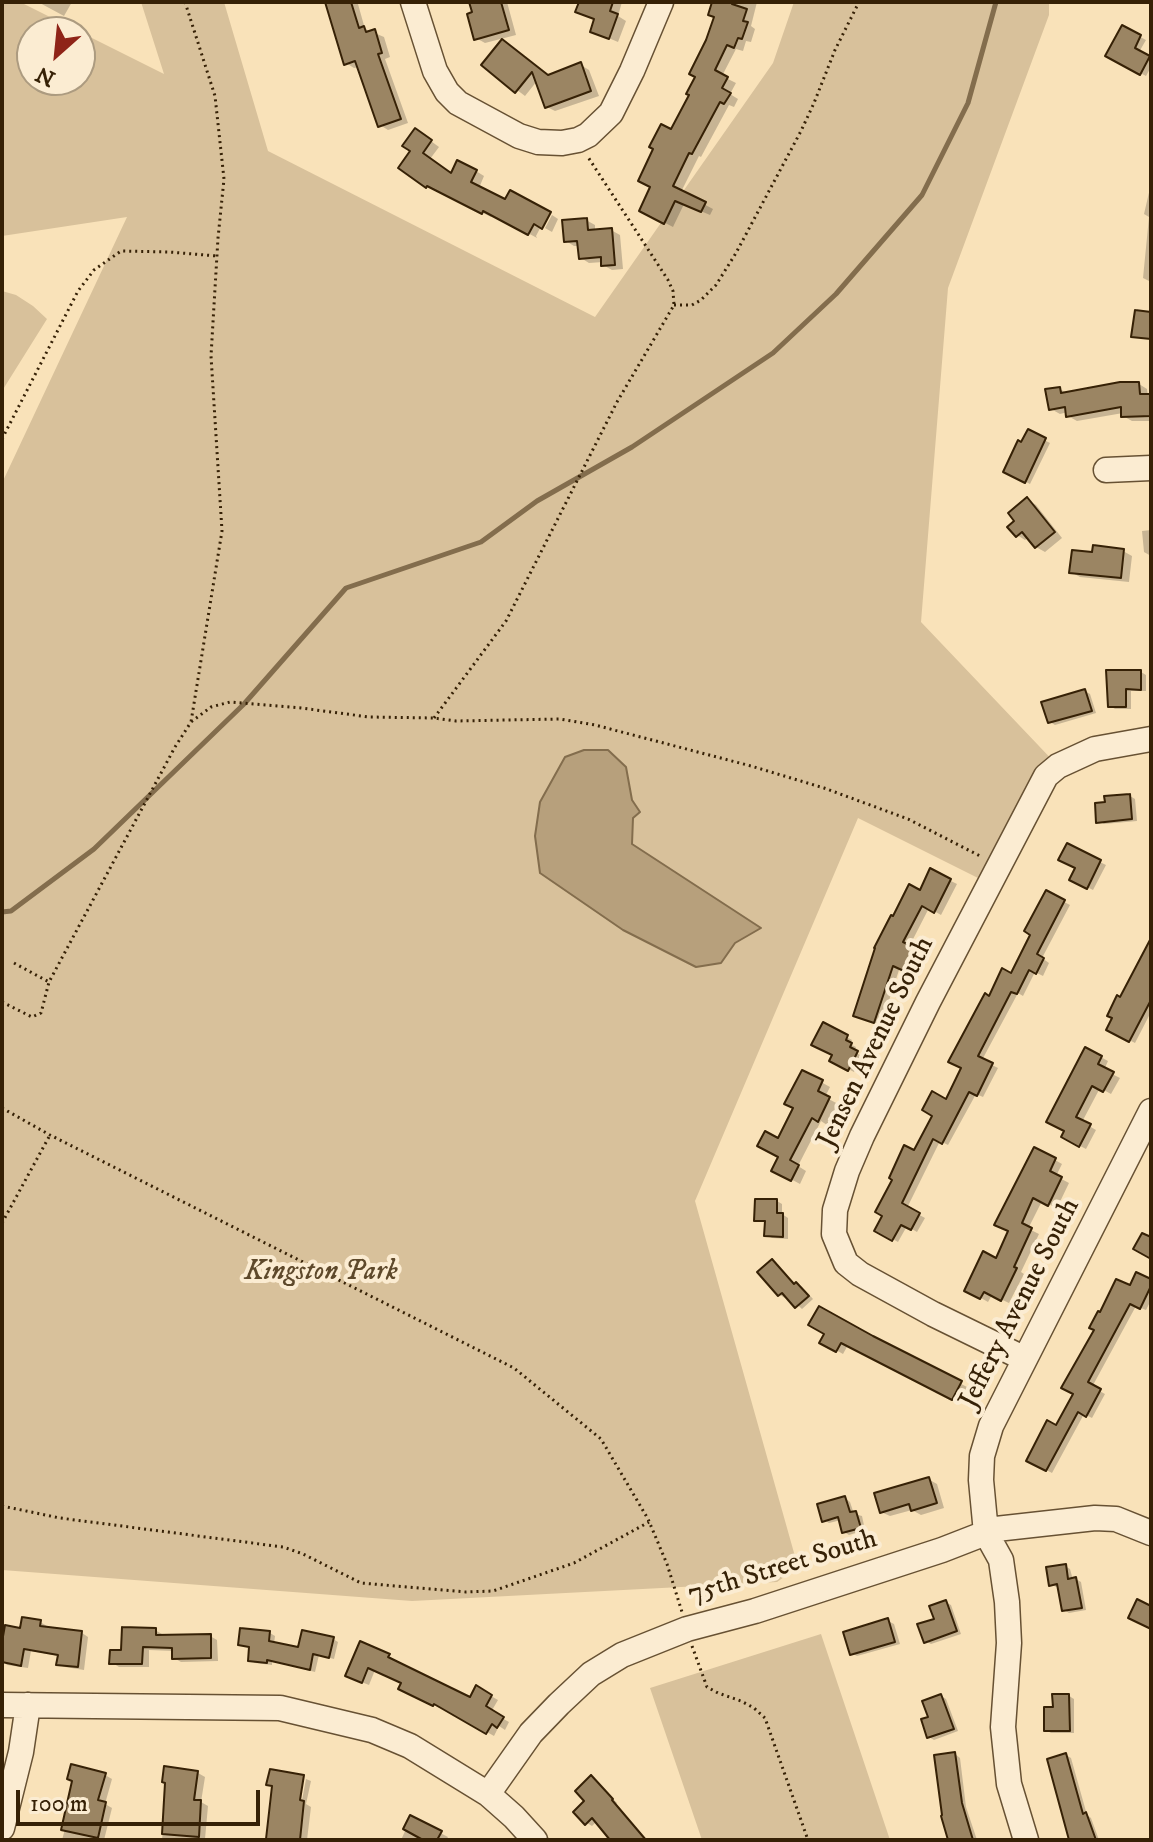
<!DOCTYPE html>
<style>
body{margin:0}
#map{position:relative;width:1153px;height:1842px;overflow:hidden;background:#f9e2b9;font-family:"IM FELL DW Pica",serif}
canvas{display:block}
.frame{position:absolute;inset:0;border:4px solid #362106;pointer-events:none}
.north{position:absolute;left:16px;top:16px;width:80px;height:80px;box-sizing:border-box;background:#fbecd2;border:2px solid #ac9b80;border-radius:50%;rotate:207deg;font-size:22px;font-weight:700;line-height:32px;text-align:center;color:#362106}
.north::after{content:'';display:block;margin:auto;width:28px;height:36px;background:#8f2418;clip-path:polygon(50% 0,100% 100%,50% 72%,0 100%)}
.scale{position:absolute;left:16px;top:1790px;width:244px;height:36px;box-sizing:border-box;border:4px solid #362106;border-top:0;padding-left:10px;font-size:24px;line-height:28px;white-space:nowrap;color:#362106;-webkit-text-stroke:6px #fbecd2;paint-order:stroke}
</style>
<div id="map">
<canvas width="1153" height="1842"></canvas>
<div class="frame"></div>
<div class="north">N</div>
<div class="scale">100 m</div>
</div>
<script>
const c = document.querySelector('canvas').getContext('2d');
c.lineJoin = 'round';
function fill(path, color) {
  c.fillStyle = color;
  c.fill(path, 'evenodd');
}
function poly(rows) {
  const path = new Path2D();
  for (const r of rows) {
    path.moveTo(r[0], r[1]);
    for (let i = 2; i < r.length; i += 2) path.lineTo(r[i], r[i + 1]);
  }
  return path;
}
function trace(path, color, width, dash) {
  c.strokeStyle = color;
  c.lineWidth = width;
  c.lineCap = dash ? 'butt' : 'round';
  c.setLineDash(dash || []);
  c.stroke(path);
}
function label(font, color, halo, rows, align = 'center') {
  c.font = font + ' "IM FELL DW Pica",serif';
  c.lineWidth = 8;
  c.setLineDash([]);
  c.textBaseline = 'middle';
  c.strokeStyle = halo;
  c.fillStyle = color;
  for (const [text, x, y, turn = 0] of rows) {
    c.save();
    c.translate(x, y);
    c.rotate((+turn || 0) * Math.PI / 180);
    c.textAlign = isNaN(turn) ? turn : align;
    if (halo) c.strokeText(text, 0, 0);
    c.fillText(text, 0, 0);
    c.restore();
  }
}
fill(poly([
 [2,2,20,2,164,74,141,2,224,2,268,151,595,317,773,63,794,2,1049,2,1049,15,948,288,921,622,1058,766,990,884,858,818,695,1201,798,1567,777,1582,412,1601,2,1570,2,483,127,217,2,236],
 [32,32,80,32,80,80,32,80],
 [565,757,626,766,632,800,640,812,633,817,632,844,760,928,735,943,721,963],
 [2,291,16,295,33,306,47,319,2,391],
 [821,1634,890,1840,702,1840,650,1688]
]), '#d8c19b');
const water = poly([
 [584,750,608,750,626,767,632,800,640,812,633,818,632,844,761,928,735,943,721,963,696,967,623,930,540,873,535,836,540,802,565,757,584,750]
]);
fill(water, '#b7a07c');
trace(water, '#836d4d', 2);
fill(poly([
 [38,2,72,2,64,16],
 [327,2,365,2,358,4,365,29,384,37,390,57,385,59,408,123,388,130,380,125,359,67,354,68,346,63],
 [471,2,507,2,516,35,485,43,476,38,475,14],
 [581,2,622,2,618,16,626,21,618,42,592,31,596,20,577,12],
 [715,2,757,2,751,26,755,29,751,42,746,41,743,51,736,49,722,76,736,83,730,94,738,99,734,107,729,105,701,157,699,156,681,192,713,209,710,215,684,204,673,227,650,215,671,132,692,94,716,17],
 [1123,28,1146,40,1139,52,1151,59,1151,67,1146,76,1108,56],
 [503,41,549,76,581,65,589,70,599,96,555,111,547,107,537,81,525,96,484,65],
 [424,136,439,147,430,159,452,175,476,171,484,176,479,188,506,201,548,213,536,236,537,238,493,214,491,217,436,189,435,191,401,168],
 [1151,184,1151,282,1143,278,1149,217,1144,214],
 [552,215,558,219,552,232,545,228],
 [586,220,595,225,595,232,611,230,620,235,623,269,612,270,603,265,603,262,589,263,581,258,580,246,574,246,566,241],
 [1139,384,1147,389,1148,396,1151,396,1151,421,1132,421,1123,416,1123,413,1077,421,1068,416,1068,412,1060,414,1051,409,1060,389,1068,394],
 [1028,432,1050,443,1030,484,1005,471],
 [1028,500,1036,505,1062,538,1045,552,1036,547,1029,537,1025,540,1017,535,1017,521],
 [1151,530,1151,556,1144,552,1142,531],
 [1123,551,1132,556,1129,582,1080,577,1071,572,1094,554],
 [1141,672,1146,675,1146,691,1131,691,1131,709,1115,709,1110,706],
 [1085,691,1090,694,1096,713,1055,725,1050,722],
 [1130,796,1135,799,1137,821,1104,824,1098,821],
 [1067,846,1106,865,1093,890,1071,879,1077,867],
 [931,871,957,884,941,915,929,908,909,947,923,955,913,974,900,967,881,1025,861,1018,894,919,921,892],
 [1047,893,1070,905,1042,958,1049,963,1043,976,1035,972,1023,996,1018,993,982,1060,998,1068,983,1097,976,1094,948,1145,940,1141,907,1208,925,1218,917,1232,907,1226,898,1242,877,1230,915,1153,947,1101,990,998,1012,975,1033,934],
 [1151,956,1151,1012,1135,1043,1108,1029,1121,999],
 [824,1025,852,1040,850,1044,856,1047,854,1052,862,1056,854,1072,831,1060,834,1055],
 [1086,1049,1108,1061,1104,1070,1120,1078,1111,1094,1100,1088,1082,1122,1096,1130,1086,1149,1063,1137],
 [803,1072,830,1087,825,1097,838,1104,827,1125,821,1121,798,1166,806,1171,800,1184,774,1170,780,1157,779,1140,795,1108],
 [1055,1160,1062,1164,1056,1176,1069,1183,1057,1208,1042,1201,1029,1227,1029,1229,1039,1234,1021,1272,1024,1274,1009,1303,992,1295,988,1302,967,1290,997,1260],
 [777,1201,782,1204,782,1214,788,1218,788,1239,772,1238,766,1235,767,1223,756,1219],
 [772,1262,777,1265,795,1285,797,1284,802,1287,813,1299,802,1309,788,1296,785,1298,780,1295],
 [1151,1281,1151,1300,1146,1310,1136,1306,1092,1387,1105,1394,1092,1418,1084,1414,1052,1473,1028,1460,1057,1428,1130,1288],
 [872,1338,967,1387,959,1402,848,1345,843,1354,822,1342],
 [928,1479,937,1484,944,1508,921,1515,912,1510,890,1516,881,1512],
 [845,1498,850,1502,854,1514,862,1516,865,1530,849,1535,844,1532,841,1520,829,1523,824,1520],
 [1065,1566,1070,1569,1073,1580,1076,1579,1081,1582,1086,1610,1069,1613,1064,1610,1060,1587,1056,1587,1051,1584],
 [945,1602,951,1605,961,1634,931,1644,925,1641],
 [888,1621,894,1624,900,1644,857,1656,851,1653],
 [40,1622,47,1626,46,1628,82,1633,88,1637,84,1670,65,1667,58,1664,59,1656,31,1651,28,1668,7,1665,2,1661,2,1631,21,1630],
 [155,1630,162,1634,162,1637,210,1636,217,1640,218,1661,181,1662,174,1658,174,1651,149,1650,149,1667,119,1667,111,1662],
 [270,1633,275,1636,274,1644,299,1650,333,1639,338,1642,334,1659,319,1655,315,1672,272,1661,272,1665,255,1663,250,1660,251,1648,241,1644],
 [361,1644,389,1656,395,1660,394,1662,471,1699,477,1688,498,1700,491,1712,509,1722,505,1730,499,1726,494,1736,441,1706,440,1708,407,1692,403,1683,375,1670,369,1685,354,1679],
 [941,1696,946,1699,958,1731,934,1740,929,1737,930,1718],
 [1069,1696,1074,1699,1074,1733,1051,1733,1046,1730,1055,1709],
 [955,1754,960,1758,966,1807,977,1840,951,1840],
 [1066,1755,1071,1758,1087,1815,1091,1818,1099,1840,1075,1840],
 [271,1771,296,1810,300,1811,306,1779,311,1781,306,1804,311,1807,307,1840,268,1840,274,1787],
 [198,1773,205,1777,201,1802,208,1806,205,1839,162,1840,167,1783],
 [105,1775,112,1779,105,1804,112,1808,104,1840,62,1840,65,1829],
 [591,1778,596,1781,617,1803,616,1804,647,1840,613,1840,597,1821,592,1826,587,1823,587,1801],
 [411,1818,448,1837,446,1840,401,1840]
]), '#0003');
trace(poly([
 [2,912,11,911,94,849,244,704,346,588,481,542,537,501,632,447,773,353,836,294,922,195,968,103,996,2]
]), '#836d4d', 5);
const building = poly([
 [325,2,351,2,359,28,364,26,366,32,375,29,382,53,378,54,401,119,378,127,355,61,344,65,325,2],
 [469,2,501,2,509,30,474,40,467,14,472,12,469,2],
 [579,2,613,2,610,11,618,14,609,39,590,32,594,19,575,12,579,2],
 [712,2,733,2,732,4,747,9,743,21,748,22,742,39,738,38,734,48,727,45,715,70,728,77,722,88,731,93,724,104,720,102,692,154,689,153,673,186,706,202,701,212,675,201,664,224,639,211,650,187,638,181,653,149,649,147,661,124,671,129,689,95,686,94,695,77,689,74,706,40,714,17,708,15,712,2],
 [1122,25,1141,35,1135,48,1150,56,1140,75,1105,56,1122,25],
 [502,39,548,75,581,62,591,91,545,108,532,72,515,93,481,65,502,39],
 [415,128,432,140,423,153,451,173,457,160,477,170,471,182,505,199,510,190,551,212,542,229,534,224,528,235,483,211,482,214,427,186,426,188,398,168,410,151,402,146,415,128],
 [587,218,588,230,612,228,615,265,601,266,601,257,579,259,577,241,564,242,562,220,587,218],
 [1135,310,1151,312,1151,339,1131,337,1135,310],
 [1120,382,1139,382,1140,394,1151,394,1151,416,1121,417,1121,407,1066,417,1065,407,1049,410,1045,389,1060,387,1061,393,1120,382],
 [1028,429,1046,438,1025,483,1003,472,1018,440,1021,442,1028,429],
 [1027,497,1055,532,1035,548,1022,532,1016,537,1007,527,1014,521,1008,513,1027,497],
 [1093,545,1124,549,1121,578,1069,573,1072,550,1092,552,1093,545],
 [1106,670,1141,670,1141,690,1126,689,1126,707,1108,707,1106,670],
 [1085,689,1092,711,1048,723,1041,702,1085,689],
 [1130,794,1132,819,1096,823,1095,803,1105,802,1104,796,1130,794],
 [1067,843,1101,860,1087,889,1069,880,1075,868,1058,860,1067,843],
 [930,868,951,879,934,913,922,906,903,942,918,949,906,972,893,966,874,1023,853,1016,875,948,874,948,891,915,893,916,909,884,920,890,930,868],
 [1046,890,1065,900,1037,954,1044,958,1036,974,1029,970,1017,994,1011,992,978,1056,993,1063,977,1096,969,1092,942,1144,933,1139,902,1203,920,1213,911,1230,901,1225,892,1241,874,1231,882,1216,875,1212,892,1180,889,1178,904,1145,914,1150,932,1116,922,1110,932,1091,946,1099,961,1068,948,1062,985,993,989,996,1002,968,1011,973,1030,935,1024,931,1046,890],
 [1151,938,1151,1000,1129,1042,1106,1030,1112,1018,1107,1016,1117,995,1120,997,1151,938],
 [823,1022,848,1035,846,1040,852,1043,850,1047,858,1051,848,1071,829,1061,832,1055,811,1045,823,1022],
 [1085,1047,1102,1056,1098,1064,1114,1072,1103,1092,1092,1086,1076,1117,1091,1124,1079,1147,1061,1137,1064,1131,1046,1122,1085,1047],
 [802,1070,823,1080,818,1091,830,1097,818,1122,812,1118,790,1160,799,1165,791,1181,771,1171,778,1157,757,1146,765,1131,778,1138,793,1108,784,1104,802,1070],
 [1034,1147,1056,1158,1050,1171,1062,1177,1048,1206,1033,1198,1022,1223,1032,1228,1014,1267,1017,1268,1001,1301,984,1292,980,1299,964,1291,983,1251,996,1258,1008,1231,994,1225,1034,1147],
 [755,1199,777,1199,777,1213,783,1213,783,1237,764,1236,765,1221,754,1221,755,1199],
 [1142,1233,1151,1237,1151,1259,1133,1249,1142,1233],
 [772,1259,794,1284,796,1282,809,1296,795,1308,782,1293,778,1296,757,1272,772,1259],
 [1136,1272,1151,1279,1151,1286,1140,1309,1130,1304,1088,1382,1101,1389,1086,1417,1078,1412,1046,1471,1026,1461,1047,1420,1056,1425,1073,1394,1061,1388,1094,1330,1089,1328,1098,1311,1100,1312,1116,1279,1130,1285,1136,1272],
 [819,1306,873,1336,962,1381,952,1400,841,1343,836,1352,819,1343,824,1334,808,1325,819,1306],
 [929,1477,937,1503,911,1511,909,1504,880,1513,874,1493,929,1477],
 [845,1496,850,1512,856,1511,861,1528,842,1533,838,1517,822,1522,817,1504,845,1496],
 [1066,1564,1068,1579,1076,1577,1082,1608,1062,1611,1057,1584,1049,1586,1046,1567,1066,1564],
 [1137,1599,1151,1606,1151,1629,1128,1618,1137,1599],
 [946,1600,957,1631,924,1643,917,1624,934,1619,929,1606,946,1600],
 [22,1617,41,1620,40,1626,82,1631,78,1667,56,1665,58,1655,24,1649,21,1666,2,1662,2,1642,5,1625,20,1628,22,1617],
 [888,1618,895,1642,850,1655,843,1632,888,1618],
 [122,1627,156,1628,156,1635,211,1634,211,1658,172,1659,172,1648,143,1647,142,1664,109,1664,110,1650,121,1650,122,1627],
 [240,1628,270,1631,269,1641,298,1647,302,1630,334,1637,329,1658,313,1654,310,1670,267,1660,267,1663,248,1661,249,1647,238,1645,240,1628],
 [360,1641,390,1654,388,1657,470,1697,476,1685,492,1695,486,1706,504,1717,497,1728,492,1724,486,1734,434,1704,433,1706,398,1689,401,1683,368,1668,362,1683,345,1676,360,1641],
 [941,1694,954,1729,927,1738,921,1719,928,1717,922,1701,941,1694],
 [1052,1694,1069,1694,1070,1731,1044,1731,1044,1707,1053,1707,1052,1694],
 [955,1752,962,1803,973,1840,948,1840,941,1816,942,1815,934,1755,955,1752],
 [1066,1753,1083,1814,1086,1812,1096,1840,1069,1840,1047,1759,1066,1753],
 [71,1764,106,1773,98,1800,106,1802,98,1838,61,1830,72,1781,67,1779,71,1764],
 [164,1766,198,1771,194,1800,201,1800,199,1837,162,1834,165,1783,162,1782,164,1766],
 [270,1769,304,1775,300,1800,304,1801,300,1840,266,1839,272,1786,266,1785,270,1769],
 [591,1775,613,1799,612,1800,646,1840,610,1840,592,1818,585,1825,573,1812,584,1801,575,1791,591,1775],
 [410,1815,442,1831,437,1840,423,1840,403,1829,410,1815]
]);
fill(building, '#9b8563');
trace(building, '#362106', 2);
const minor = poly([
 [413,2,435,71,447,92,458,103,519,136,538,142,562,143,578,140,588,135,611,113,632,71,661,2],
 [1106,470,1151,468],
 [1025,1359,933,1314,860,1274,846,1263,834,1234,835,1210,847,1171,862,1136,928,1002,1046,776,1058,766,1095,749,1151,739],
 [2,1705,280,1708,372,1730,410,1746,488,1794,514,1817,535,1840],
 [488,1794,531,1733,559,1704,591,1674,622,1655,687,1629,755,1611,942,1550,996,1529,1095,1518,1116,1519,1151,1533],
 [2,1828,21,1752,28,1705],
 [1026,1840,1009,1784,1003,1727,1009,1643,1007,1602,1001,1560,986,1533,981,1480,982,1456,991,1426,1151,1111]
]);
trace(minor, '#675133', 27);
trace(poly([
 [185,2,215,96,224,179,218,238,211,356,222,531,191,722],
 [674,305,692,305,701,300,716,285,736,253,801,131,814,103,835,50,859,2],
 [2,439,78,291,94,270,121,251,169,252,217,256],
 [434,718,506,621,617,402,674,305,673,291,668,280,588,157],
 [14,963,49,982],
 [2,1002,32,1017,41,1013,49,982,175,747,191,722,211,707,230,702,301,708,369,717,434,718,456,721,560,719,595,725,751,766,824,788,908,819,982,857],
 [2,1108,50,1135,514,1368,601,1439,648,1519,667,1564,682,1612],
 [2,1223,50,1135],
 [2,1506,60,1518,283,1547,303,1554,361,1583,466,1592,493,1591,574,1563,649,1522],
 [692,1646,707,1687,718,1693,741,1701,754,1708,765,1718,808,1840]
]), '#362106', 3, [2, 4]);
trace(minor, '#fbecd2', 24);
label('28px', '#362106', '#fbecd2', [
 ["Jensen Avenue South",877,1043,-64],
 ["Jeffery Avenue South",1021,1304,-63],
 ["75th Street South",783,1568,-17]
]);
label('italic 28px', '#5e492b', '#fbecd2', [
 ["Kingston Park",321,1273]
]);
</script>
